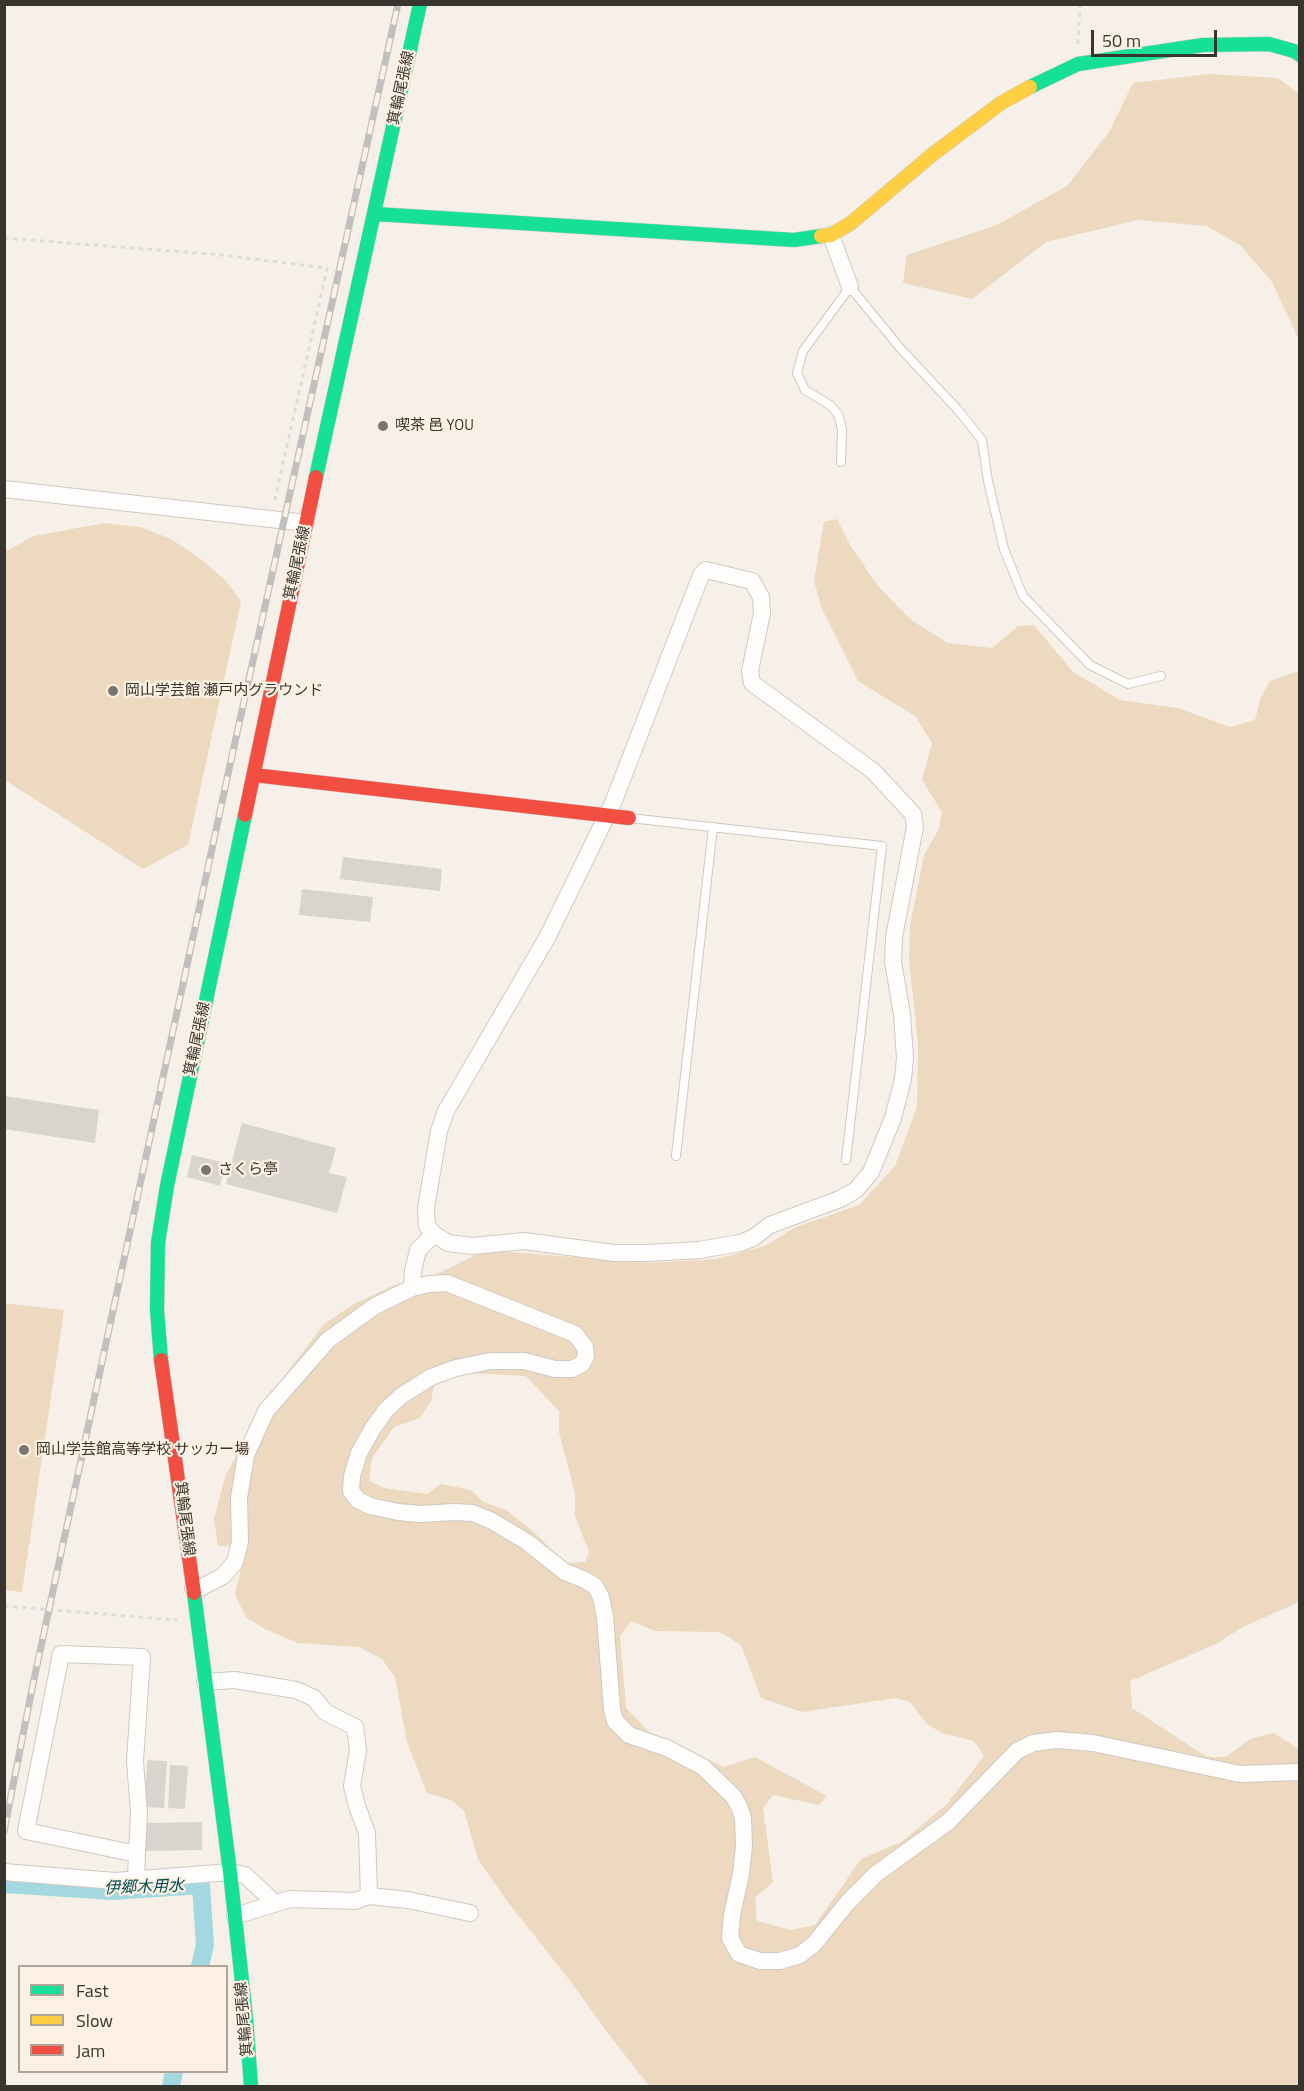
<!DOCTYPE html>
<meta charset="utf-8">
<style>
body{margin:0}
#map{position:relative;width:1304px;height:2091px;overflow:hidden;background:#f6f0e8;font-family:"Titillium Web",sans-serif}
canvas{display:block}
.frame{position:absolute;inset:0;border:6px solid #38342e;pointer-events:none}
.legend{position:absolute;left:18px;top:1965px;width:210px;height:108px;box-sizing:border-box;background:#fcf1e2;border:2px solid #aea59a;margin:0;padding:8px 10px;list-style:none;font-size:18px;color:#38342e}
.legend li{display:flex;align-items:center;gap:12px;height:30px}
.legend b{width:30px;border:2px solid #aea59a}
.scale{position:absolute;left:1091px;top:30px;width:126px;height:27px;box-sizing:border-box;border:3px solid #38342e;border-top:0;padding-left:8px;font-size:18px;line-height:21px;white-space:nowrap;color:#38342e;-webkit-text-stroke:4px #fcf1e2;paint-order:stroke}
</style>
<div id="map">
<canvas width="1304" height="2091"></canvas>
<div class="frame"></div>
<ul class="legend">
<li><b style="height:8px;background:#16e098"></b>Fast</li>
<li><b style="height:8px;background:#ffcf43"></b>Slow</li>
<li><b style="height:8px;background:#f24e42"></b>Jam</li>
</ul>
<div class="scale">50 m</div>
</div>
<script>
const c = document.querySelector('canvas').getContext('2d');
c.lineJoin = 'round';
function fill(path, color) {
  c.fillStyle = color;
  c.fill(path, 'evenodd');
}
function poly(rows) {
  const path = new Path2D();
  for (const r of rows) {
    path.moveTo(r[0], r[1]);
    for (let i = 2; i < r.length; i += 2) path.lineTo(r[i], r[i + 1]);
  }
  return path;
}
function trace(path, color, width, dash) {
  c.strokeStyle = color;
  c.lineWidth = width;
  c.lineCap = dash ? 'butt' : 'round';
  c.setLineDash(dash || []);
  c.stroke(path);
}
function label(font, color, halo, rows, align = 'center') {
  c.font = font + ' "Titillium Web","Noto Sans JP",sans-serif';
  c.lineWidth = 4.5;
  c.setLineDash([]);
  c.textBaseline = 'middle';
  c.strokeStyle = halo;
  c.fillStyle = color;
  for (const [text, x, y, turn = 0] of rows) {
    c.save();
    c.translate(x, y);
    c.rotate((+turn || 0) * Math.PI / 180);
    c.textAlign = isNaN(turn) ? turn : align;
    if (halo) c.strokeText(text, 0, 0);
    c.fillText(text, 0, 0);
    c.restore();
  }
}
fill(poly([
 [1208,74,1278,78,1299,94,1299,340,1272,282,1241,246,1207,226,1138,220,1046,242,972,299,903,283,907,255,997,225,1067,186,1109,132,1133,83],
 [837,519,850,545,878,586,911,620,948,643,992,648,1018,626,1034,625,1073,672,1120,700,1178,708,1230,727,1255,720,1261,697,1270,681,1299,671,1299,1602,1243,1627,1216,1644,1130,1681,1132,1708,1207,1757,1226,1757,1250,1739,1274,1733,1299,1749,1299,2086,649,2086,604,2028,571,1982,507,1901,478,1859,464,1811,451,1800,427,1793,407,1742,395,1677,382,1659,359,1647,298,1643,265,1629,246,1617,235,1595,244,1556,238,1547,218,1546,214,1519,225,1477,261,1407,324,1324,354,1304,394,1285,433,1276,485,1250,648,1263,716,1259,765,1246,796,1227,859,1205,895,1166,917,1107,918,1044,909,961,910,926,924,855,939,829,942,812,922,780,932,743,915,716,858,681,822,609,814,581,824,522],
 [470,1373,526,1376,559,1411,559,1432,575,1493,575,1516,589,1552,585,1562,565,1563,535,1533,506,1510,483,1502,471,1490,441,1484,427,1494,384,1488,369,1481,372,1458,394,1427,420,1418,431,1401,434,1386,447,1379],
 [631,1621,655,1631,720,1632,741,1645,761,1698,802,1712,896,1698,910,1702,927,1724,942,1733,974,1741,984,1756,946,1805,901,1842,861,1859,815,1925,791,1930,757,1921,755,1898,773,1882,763,1808,773,1795,819,1805,827,1796,755,1757,724,1767,650,1733,626,1708,620,1636],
 [104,523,140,527,171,539,202,560,226,581,241,602,188,845,143,869,5,780,5,552,34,536],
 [4,1303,64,1310,22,1592,5,1590]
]), '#ecd9bf');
trace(poly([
 [4,1884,113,1891,201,1885,205,1945,200,1966],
 [171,2086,174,2072]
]), '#a4d8e0', 18);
fill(poly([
 [343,857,442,869,440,891,340,879],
 [302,889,373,897,370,922,299,915],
 [4,1096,99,1110,95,1143,4,1129],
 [242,1123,336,1148,329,1173,347,1177,337,1213,226,1184],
 [192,1155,226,1163,220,1186,187,1177],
 [147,1760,167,1761,164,1808,145,1807],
 [170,1765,188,1766,185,1809,168,1808],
 [202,1822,202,1850,146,1851,146,1823]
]), '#d9d4ce');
const lane = poly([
 [841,462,842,429,838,414,830,405,805,390,797,373,803,351,850,287,901,349,958,410,982,440,988,481,1004,549,1023,596,1090,665,1128,684,1161,676],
 [630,818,882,846,846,1160],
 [676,1156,713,827]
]);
const street = poly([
 [831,235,850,287],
 [4,489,306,523],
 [706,570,752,581,761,597,762,613,750,671,752,683,873,771,913,814,915,827,894,937,893,962,902,1014,905,1058,903,1079,893,1118,871,1172,856,1190,840,1199,770,1225,753,1238,740,1243,699,1250,647,1253,614,1253,524,1241,472,1246,448,1243,434,1234,427,1226,426,1208,439,1131,446,1111,548,936,613,803,701,575,706,570],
 [412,1288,413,1271,418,1250,434,1234],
 [193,1588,202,1587,223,1576,235,1562,240,1542,239,1498,246,1455,266,1411,328,1340,375,1306,412,1288,429,1284,447,1283,575,1334,585,1347,586,1356,582,1364,572,1369,555,1369,524,1361,490,1361,456,1368,431,1377,401,1396,386,1410,373,1428,359,1453,352,1476,351,1491,358,1500,370,1506,398,1512,420,1514,454,1512,473,1513,492,1521,527,1542,565,1572,583,1579,595,1586,601,1597,605,1617,612,1709,615,1721,629,1735,667,1748,703,1767,733,1796,739,1806,743,1818,744,1846,741,1874,732,1915,730,1938,739,1954,760,1961,780,1961,800,1955,814,1944,848,1902,876,1874,948,1822,1017,1751,1033,1743,1057,1740,1093,1743,1240,1774,1300,1772],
 [205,1682,235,1680,296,1690,314,1698,325,1712,355,1727,358,1750,352,1786,357,1806,367,1833,369,1896],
 [4,1872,115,1881,230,1872,245,1875,275,1903],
 [136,1879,137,1854,139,1813,135,1761,142,1657,61,1654,26,1831,137,1854],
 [235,1916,290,1899,355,1901,369,1896,408,1900,470,1913]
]);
const fast = poly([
 [1030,87,1078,64,1203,45,1269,44,1294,51,1300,55],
 [375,214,794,240,821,236],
 [316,477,420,4],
 [161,1360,157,1310,158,1243,167,1186,245,815],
 [194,1593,230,1872,246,2018,251,2086]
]);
const slow = poly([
 [821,236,831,235,851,223,933,154,1001,103,1030,87]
]);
const jam = poly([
 [254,775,629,818],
 [245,815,316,477],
 [161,1360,194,1593]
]);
trace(lane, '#cec9c3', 10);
trace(street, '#cec9c3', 18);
trace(fast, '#cec9c3', 15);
trace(slow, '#cec9c3', 15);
trace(jam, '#cec9c3', 15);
trace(poly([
 [1078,44,1080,4],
 [4,238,222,255,327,268,274,504],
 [4,1606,177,1620]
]), '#dedcda', 3, [4.5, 4.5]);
trace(lane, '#fefdfc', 8);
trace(street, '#fefdfc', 16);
trace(fast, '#16e098', 14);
trace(slow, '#ffcf43', 14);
trace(jam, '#f24e42', 14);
const rail = poly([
 [4,1831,33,1684,228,774,398,4]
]);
trace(rail, '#c1c0be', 7);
trace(rail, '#fcf1e2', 4.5, [14]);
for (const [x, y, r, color] of [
 [383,426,6,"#7a766f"],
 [113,691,6,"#7a766f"],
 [206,1170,6,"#7a766f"],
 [24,1450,6,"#7a766f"]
]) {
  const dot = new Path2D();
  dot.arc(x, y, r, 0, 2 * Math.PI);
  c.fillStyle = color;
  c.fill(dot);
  trace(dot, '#fcf1e2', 2);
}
label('15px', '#38342e', '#fcf1e2', [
 ["箕輪尾張線",402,88,-78],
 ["箕輪尾張線",298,563,-78],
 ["箕輪尾張線",198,1039,-78],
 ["箕輪尾張線",184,1519,83],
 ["箕輪尾張線",245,2019,-95]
]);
label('15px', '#38342e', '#fcf1e2', [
 ["喫茶 邑 YOU",395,426],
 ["岡山学芸館 瀬戸内グラウンド",125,691],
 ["さくら亭",218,1170],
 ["岡山学芸館高等学校 サッカー場",36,1450]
], 'left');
label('italic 16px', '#004a54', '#fcf1e2', [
 ["伊郷木用水",144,1888,-2]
]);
</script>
